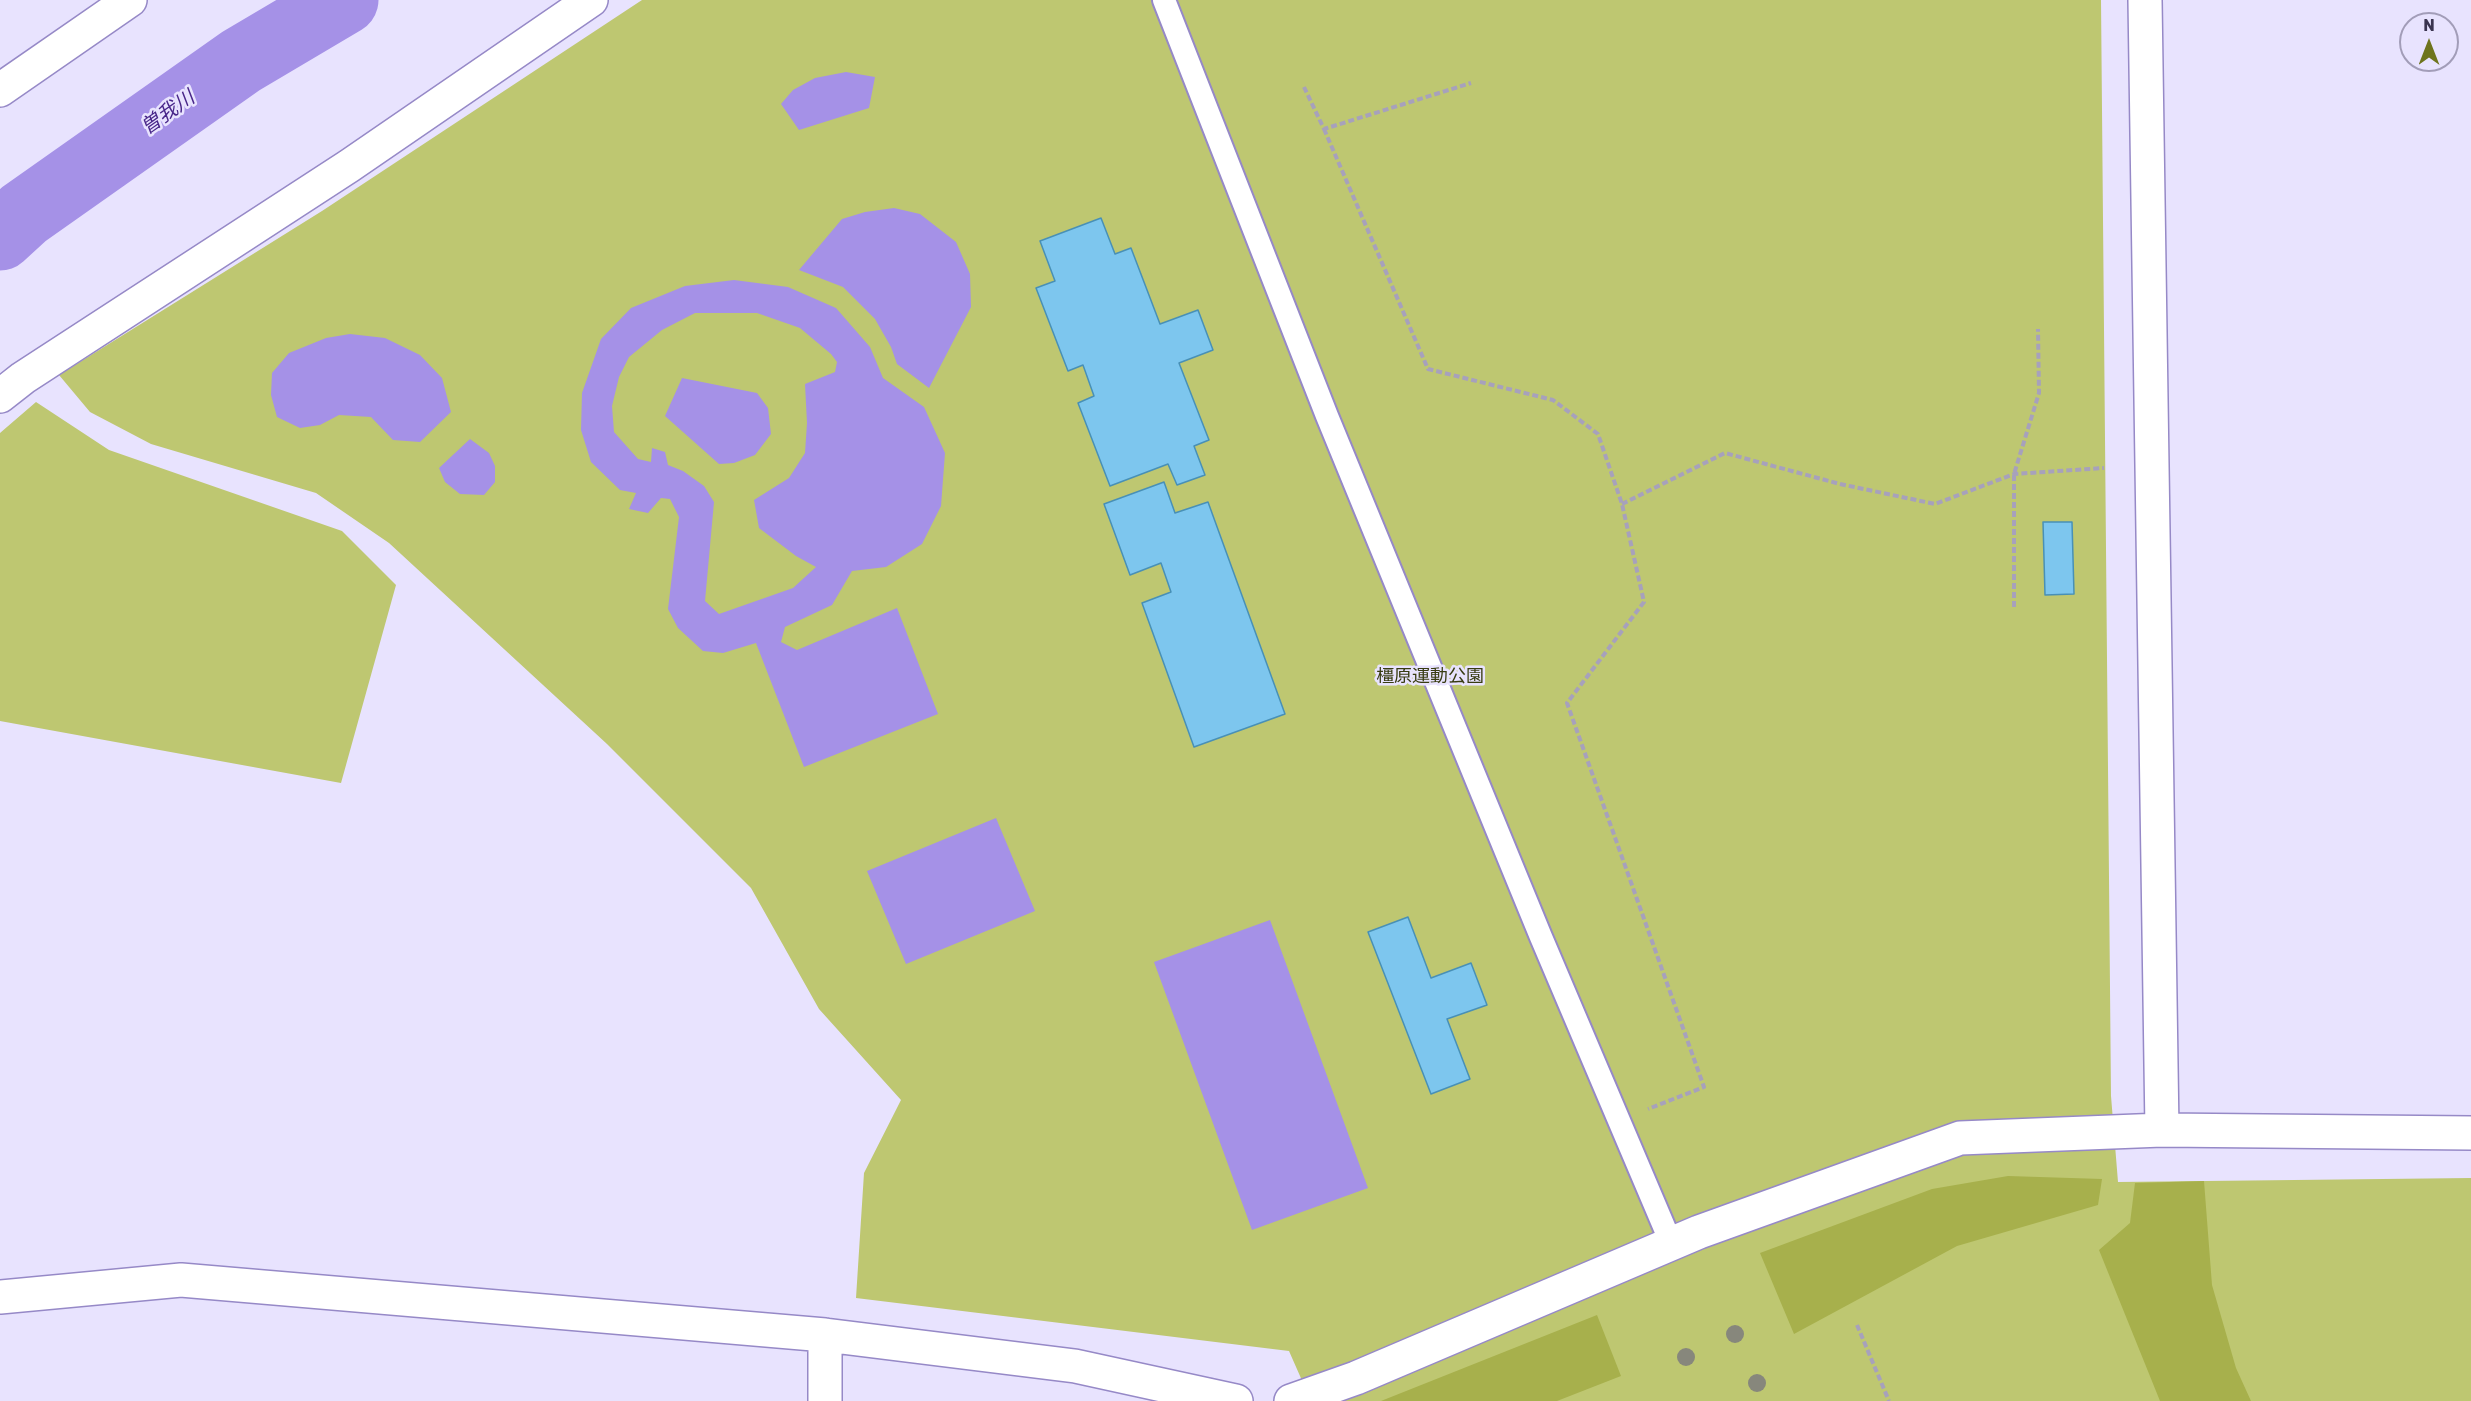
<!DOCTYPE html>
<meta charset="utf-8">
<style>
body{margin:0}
#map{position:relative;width:2471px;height:1401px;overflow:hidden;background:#e8e3fe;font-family:Rubik,sans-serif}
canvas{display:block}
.north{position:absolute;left:2399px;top:12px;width:60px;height:60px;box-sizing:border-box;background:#e8e3fe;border:2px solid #a29db8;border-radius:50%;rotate:0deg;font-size:16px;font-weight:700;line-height:24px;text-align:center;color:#3a344f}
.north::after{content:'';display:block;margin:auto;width:21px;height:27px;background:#6e741d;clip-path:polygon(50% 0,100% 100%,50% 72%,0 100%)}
</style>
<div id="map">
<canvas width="2471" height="1401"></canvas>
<div class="north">N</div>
</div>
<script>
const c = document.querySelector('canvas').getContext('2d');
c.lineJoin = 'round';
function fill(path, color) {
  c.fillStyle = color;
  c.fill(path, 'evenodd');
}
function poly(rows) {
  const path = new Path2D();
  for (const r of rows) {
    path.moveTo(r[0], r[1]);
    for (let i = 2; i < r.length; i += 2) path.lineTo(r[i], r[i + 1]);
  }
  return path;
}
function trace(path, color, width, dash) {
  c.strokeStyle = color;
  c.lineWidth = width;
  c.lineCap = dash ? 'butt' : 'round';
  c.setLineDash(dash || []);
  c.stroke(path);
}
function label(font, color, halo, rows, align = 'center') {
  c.font = font + ' Rubik,"Noto Sans JP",sans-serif';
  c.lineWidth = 5;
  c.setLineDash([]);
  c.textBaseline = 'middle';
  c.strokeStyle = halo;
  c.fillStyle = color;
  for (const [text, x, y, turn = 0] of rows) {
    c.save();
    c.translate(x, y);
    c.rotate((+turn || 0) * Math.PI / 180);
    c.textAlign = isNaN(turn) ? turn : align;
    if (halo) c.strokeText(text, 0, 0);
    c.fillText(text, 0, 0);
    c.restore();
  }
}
fill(poly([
 [642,0,2101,0,2111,1096,2118,1182,2471,1178,2471,1401,1311,1401,1289,1351,856,1298,864,1173,901,1100,819,1009,751,888,607,744,389,543,316,493,151,444,90,412,59,375,322,211],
 [36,402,109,450,342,531,396,585,341,783,0,721,0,433]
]), '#bec771');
fill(poly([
 [2008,1176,2102,1179,2098,1205,1957,1246,1794,1334,1760,1253,1932,1189],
 [2204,1181,2212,1285,2236,1368,2251,1401,2160,1401,2099,1250,2130,1223,2135,1183],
 [1597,1315,1621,1376,1557,1401,1381,1401]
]), '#a7b04c');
fill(poly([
 [846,72,875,77,869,108,799,130,781,104,793,90,815,78],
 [894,208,920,214,956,242,970,274,971,307,929,388,897,364,891,347,875,319,843,287,799,270,842,219,865,212],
 [734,280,788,287,836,308,870,347,883,378,924,407,945,453,941,506,922,544,886,567,852,571,832,605,785,627,781,642,797,650,897,608,938,714,804,767,756,643,723,653,703,651,678,628,668,609,679,517,670,499,661,498,648,513,629,509,636,493,620,490,591,462,581,430,582,393,601,339,631,308,685,286],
 [695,313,757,313,800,328,831,354,837,362,835,372,805,384,807,423,805,453,789,478,754,500,759,528,796,556,816,567,793,588,719,614,705,601,714,502,704,486,683,471,668,465,665,452,652,448,651,462,638,459,614,432,612,406,619,377,629,357,662,330],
 [350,334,385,338,420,355,442,378,451,412,420,442,393,440,371,417,339,415,320,425,300,428,277,417,271,395,272,373,289,353,326,338],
 [682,378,757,393,768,408,771,434,755,455,734,463,719,464,665,416],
 [470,439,489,453,495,466,495,482,484,495,460,494,445,482,439,468],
 [996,818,1035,911,906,964,867,871],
 [1270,920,1368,1188,1252,1230,1154,962]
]), '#a591e7');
trace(poly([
 [0,236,24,214,241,61,344,0]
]), '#a591e7', 69);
const building = poly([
 [1101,218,1115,254,1131,248,1160,324,1198,310,1213,350,1179,363,1209,440,1194,446,1205,475,1177,485,1168,464,1110,486,1078,403,1094,396,1083,365,1068,371,1036,288,1055,281,1040,241,1101,218],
 [1164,482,1175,513,1208,502,1285,714,1194,747,1142,603,1171,592,1161,563,1130,575,1104,504,1164,482],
 [2043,522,2072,522,2074,594,2045,595,2043,522],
 [1408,917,1431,978,1471,963,1487,1005,1447,1019,1470,1079,1431,1094,1368,932,1408,917]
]);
fill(building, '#7dc6ee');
trace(building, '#4890b6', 1.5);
const service = poly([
 [1164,0,1327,416,1541,937,1671,1243]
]);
const minor = poly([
 [2145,0,2162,1130],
 [0,90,130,0],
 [0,396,23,378,349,166,591,0],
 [0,1297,181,1280,825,1335,1075,1366,1236,1401],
 [825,1401,825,1335],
 [1291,1401,1356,1378,1699,1232,1960,1138,2162,1130,2471,1133]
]);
trace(service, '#9689c7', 26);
trace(minor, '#9689c7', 36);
trace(poly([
 [1304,87,1324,129,1471,83],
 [1324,129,1428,369,1553,400,1598,434,1622,504,1644,602,1567,703,1704,1087,1648,1109],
 [1622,504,1725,453,1840,484,1935,504,2014,474,2104,468],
 [2014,607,2014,474,2039,393,2038,329],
 [1857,1325,1889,1401]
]), '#a7a1bc', 4, [6, 3]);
trace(service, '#fff', 22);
trace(minor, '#fff', 33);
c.fillStyle = '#87877c';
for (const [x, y] of [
 [1735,1334],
 [1686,1357],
 [1757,1383]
]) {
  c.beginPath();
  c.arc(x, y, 9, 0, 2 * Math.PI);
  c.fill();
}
label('18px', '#383c12', '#e8e3fe', [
 ["橿原運動公園",1430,677]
]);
label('italic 20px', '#49278a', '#e8e3fe', [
 ["曽我川",168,113,-35]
]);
</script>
